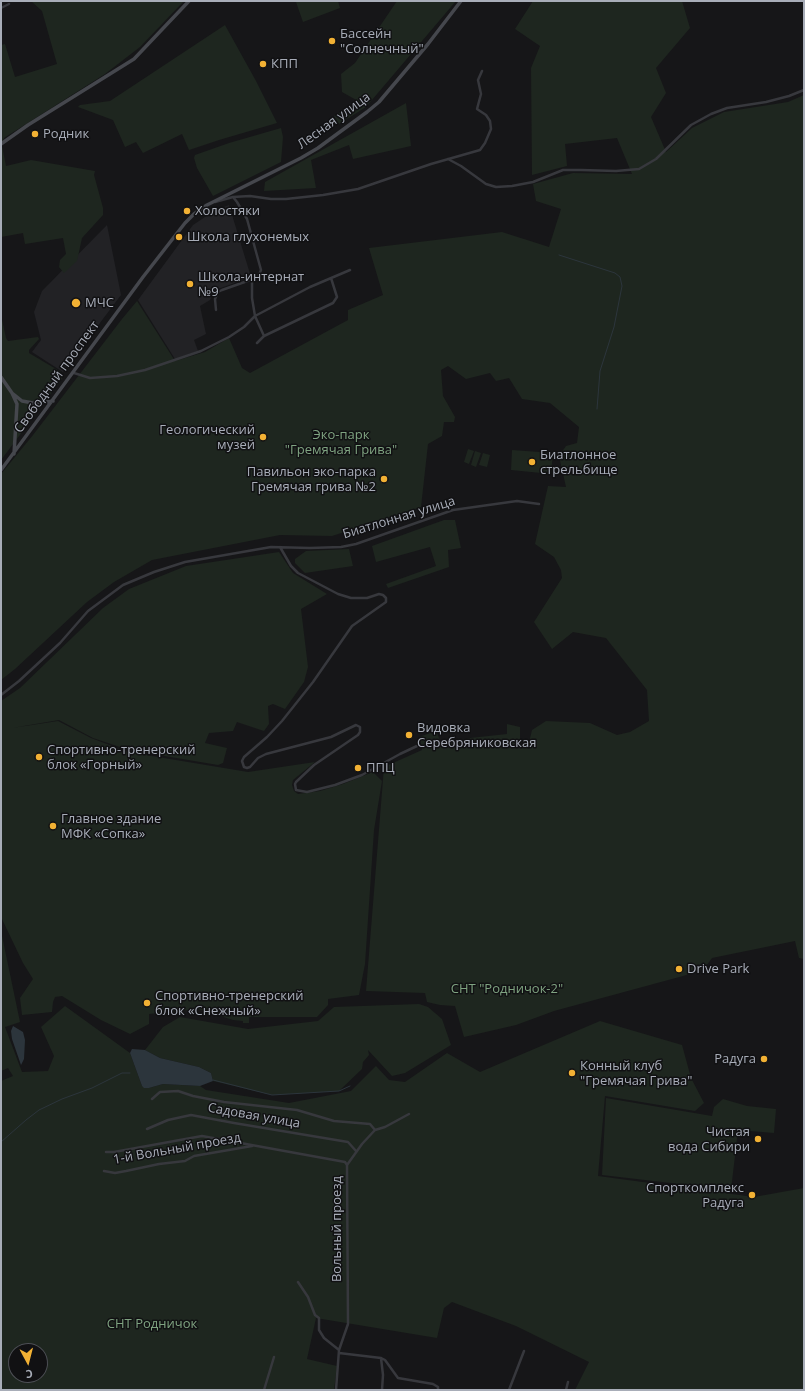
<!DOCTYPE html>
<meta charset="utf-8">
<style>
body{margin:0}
#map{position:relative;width:805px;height:1391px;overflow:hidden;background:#161618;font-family:"Open Sans",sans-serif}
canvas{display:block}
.frame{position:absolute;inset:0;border:2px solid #a8adb8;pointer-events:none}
.north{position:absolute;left:8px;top:1343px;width:40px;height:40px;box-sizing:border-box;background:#111113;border:1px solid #4d4f55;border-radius:50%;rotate:173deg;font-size:11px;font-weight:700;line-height:16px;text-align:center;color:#a8adb8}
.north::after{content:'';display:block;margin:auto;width:14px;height:18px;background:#f2b134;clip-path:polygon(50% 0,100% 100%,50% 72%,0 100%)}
</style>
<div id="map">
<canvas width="805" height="1391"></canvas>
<div class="frame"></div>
<div class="north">С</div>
</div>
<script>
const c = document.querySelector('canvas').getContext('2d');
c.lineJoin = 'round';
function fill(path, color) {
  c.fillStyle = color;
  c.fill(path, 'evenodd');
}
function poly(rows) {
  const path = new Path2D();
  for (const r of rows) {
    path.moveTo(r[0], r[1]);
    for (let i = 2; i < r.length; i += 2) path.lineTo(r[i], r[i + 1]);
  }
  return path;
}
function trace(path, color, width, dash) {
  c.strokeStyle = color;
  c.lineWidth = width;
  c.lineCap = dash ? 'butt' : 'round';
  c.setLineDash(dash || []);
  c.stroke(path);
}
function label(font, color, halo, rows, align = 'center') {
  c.font = font + ' "Open Sans",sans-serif';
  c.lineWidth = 3;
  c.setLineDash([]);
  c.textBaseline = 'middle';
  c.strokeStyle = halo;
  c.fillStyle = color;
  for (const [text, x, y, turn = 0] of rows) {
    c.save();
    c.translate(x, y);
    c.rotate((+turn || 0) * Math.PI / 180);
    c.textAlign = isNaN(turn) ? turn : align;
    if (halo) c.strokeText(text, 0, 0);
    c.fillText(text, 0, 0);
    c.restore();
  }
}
fill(poly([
 [229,205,251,277,215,290,210,300,200,306,206,334,194,340,198,351,175,359,138,300,193,225,214,211],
 [107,225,121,295,63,372,32,352,41,340,34,312,42,291]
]), '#222225');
fill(poly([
 [31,1,184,1,140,47,105,74,4,138,2,146,6,166,31,160,95,171,94,175,103,208,103,215,82,238,77,261,64,273,59,267,60,260,66,254,63,238,25,244,23,233,1,237,1,45,5,44,15,77,57,64,42,11],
 [299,1,338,1,340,8,303,22,296,2],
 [397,1,456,1,366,107,339,124,334,116,358,101,342,92,341,74,355,63],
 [533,1,682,1,690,28,656,68,666,93,651,117,666,152,692,128,724,112,788,102,804,95,804,959,799,958,795,941,712,958,704,969,683,976,554,1011,516,1025,464,1037,455,1006,440,1005,427,1002,425,993,428,974,425,993,366,991,384,767,422,750,419,737,436,731,442,745,470,738,507,734,507,724,520,727,520,748,528,747,532,730,546,721,590,723,617,735,630,732,649,721,647,690,606,638,573,632,552,649,534,622,562,578,561,570,554,557,535,544,548,486,566,487,559,456,566,446,577,443,579,427,550,403,522,399,509,378,496,381,490,373,466,379,448,366,441,370,443,396,455,417,454,422,444,422,442,436,428,444,421,507,332,536,280,535,152,560,114,582,87,602,15,669,1,680,1,474,33,435,122,319,137,301,175,361,205,352,229,338,242,368,250,373,348,320,348,310,383,295,369,248,502,232,549,247,561,209,536,201,533,184,573,173,632,174,617,138,565,144,567,166,532,175,531,68,540,46,515,29],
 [225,25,256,81,277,123,219,140,189,150,182,134,143,153,136,142,125,147,113,120,78,107,80,105,110,101],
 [406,103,411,146,353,159,349,145,311,160,316,188,264,191,265,182],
 [281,128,283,137,281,162,213,196,197,168,194,158,195,155,229,143],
 [1,315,6,338,8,341,38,337,39,339,29,350,29,353,61,372,62,374,62,379,1,460],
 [468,449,474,451,469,464,464,462],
 [512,450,553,453,551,474,511,470],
 [475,451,481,453,476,467,471,465],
 [483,453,490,455,487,467,479,465],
 [444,520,455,520,461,548,448,550,449,567,388,588,386,584,436,566,430,547,376,562,372,546],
 [349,549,353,566,305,573,295,563,295,559,306,551],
 [279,552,293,573,327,594,301,609,308,667,304,682,285,709,273,704,268,706,269,724,264,731,237,722,233,731,209,733,205,743,227,748,223,763,218,765,129,750,93,738,59,720,12,728,58,721,91,738,128,752,248,772,315,762,293,780,292,785,294,791,298,794,320,791,343,784,373,772,382,781,374,830,365,964,359,995,328,999,328,1005,317,1017,249,1017,249,1023,243,1023,243,1021,233,1020,198,1009,149,1014,149,1024,130,1034,101,1020,62,996,55,997,53,1002,52,1012,22,1015,20,998,33,979,23,963,1,917,1,701,20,688,103,608,129,589,186,566],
 [1,931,20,1022,5,1027,22,1072,48,1071,54,1056,41,1027,65,1006,130,1053,142,1086,149,1088,163,1084,200,1086,206,1090,289,1103,351,1091,376,1066,389,1080,405,1082,447,1053,480,1072,600,1021,682,1045,691,1078,704,1103,695,1111,605,1096,598,1176,754,1197,804,1188,804,1390,575,1390,589,1362,516,1326,452,1302,444,1308,437,1338,316,1318,307,1359,337,1366,334,1390,1,1390,1,1081,13,1076,8,1068,1,1071],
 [16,1351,40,1351,40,1375,16,1375],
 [419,1004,428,1007,442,1019,451,1045,405,1073,392,1076,368,1050,369,1055,363,1062,362,1069,339,1091,272,1095,213,1081,211,1073,199,1067,160,1058,145,1050,163,1027,180,1017,248,1029,318,1021,334,1007],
 [606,1098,712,1116,714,1107,723,1099,747,1106,776,1109,774,1133,738,1130,731,1190,602,1175]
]), '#1e261f');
fill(poly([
 [13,1026,23,1032,25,1040,24,1059,21,1065,12,1039,11,1031],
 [132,1049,145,1050,160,1058,199,1067,211,1073,213,1081,200,1086,163,1084,149,1088,144,1088,142,1086,130,1053]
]), '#2c353c');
trace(poly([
 [559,255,615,273,620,277,622,286,614,327,600,371,597,409],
 [213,1080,272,1095,339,1091,350,1086],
 [1,1142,26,1120,39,1110,62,1099,92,1088,122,1073,130,1073]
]), '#2c353c', 1);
trace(poly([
 [1,8,9,4],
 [448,159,461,166,486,184,496,187,512,186,533,182,563,170,581,170,616,171,639,169,656,159,691,125,711,114,727,108,766,102,789,96,804,90],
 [215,202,233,197,250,196,271,199,286,199,323,195,358,189,431,164,480,150,485,143,491,129,490,121,486,115,477,109,481,94,478,80,482,71],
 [252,279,252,298,255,316,264,336],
 [216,310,215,299,218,292,222,290,256,278,259,275,261,270,247,219,237,202,233,197],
 [257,343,264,336,333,303,337,297,331,278],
 [74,373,90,378,117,376,145,370,201,351,229,337,244,327,255,316,310,287,350,270],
 [280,547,291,566,298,573,338,594,351,598,367,598,379,594,383,595,386,598,386,602,352,626,313,682,282,721,267,737,244,757,242,761,244,767,247,768,250,767,258,758,266,754,331,737,356,725,360,727,360,732,358,735,314,765,296,782,295,784,296,790,307,792,335,785,362,775,400,754,417,746],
 [1,695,19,681,60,643,88,611,123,585,154,572,185,562,271,547,310,548,341,547,356,544,453,510,517,501,539,504],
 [152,1099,160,1092,178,1091,193,1096,224,1102,297,1110,334,1121,370,1124,375,1130],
 [147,1129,168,1120,191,1115,234,1123,348,1142,356,1151],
 [106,1152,114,1152,202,1136,345,1162,347,1165],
 [104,1171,115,1173,126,1171,159,1164,185,1161,194,1156,252,1146],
 [298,1282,308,1297,315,1315,319,1318,319,1330,324,1338,339,1350],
 [339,1353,381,1358,383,1375,382,1390],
 [381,1358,385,1360,398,1378,433,1384,438,1387,438,1390],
 [264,1390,274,1357],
 [336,1390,339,1350,348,1324,347,1165,362,1144,375,1130,385,1127,409,1114],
 [509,1390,524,1351],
 [566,1390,568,1382]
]), '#37383d', 2.5);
trace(poly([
 [1,144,28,125,134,59,189,1],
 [1,377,12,393,17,404,14,454],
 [12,393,22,401,33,403,53,401],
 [1,470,143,277,185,223,194,214,207,205,301,158,318,148,367,112,379,102,428,44,461,1]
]), '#45474d', 3.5);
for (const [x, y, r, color] of [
 [332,41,4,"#f2b134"],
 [263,64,4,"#f2b134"],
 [35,134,4,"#f2b134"],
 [187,211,4,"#f2b134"],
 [179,237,4,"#f2b134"],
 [190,284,4,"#f2b134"],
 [76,303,5,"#f2b134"],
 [263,437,4,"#f2b134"],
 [532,462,4,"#f2b134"],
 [384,479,4,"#f2b134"],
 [409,735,4,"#f2b134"],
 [39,757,4,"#f2b134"],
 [358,768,4,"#f2b134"],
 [53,826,4,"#f2b134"],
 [679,969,4,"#f2b134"],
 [147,1003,4,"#f2b134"],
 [764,1059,4,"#f2b134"],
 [572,1073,4,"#f2b134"],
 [758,1139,4,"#f2b134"],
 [752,1195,4,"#f2b134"]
]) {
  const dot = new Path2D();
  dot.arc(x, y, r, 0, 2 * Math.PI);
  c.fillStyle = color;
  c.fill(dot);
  trace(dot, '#111113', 1.5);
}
label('13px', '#a8adb8', '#111113', [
 ["Бассейн",340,34],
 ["\"Солнечный\"",340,49],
 ["КПП",271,64],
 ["Родник",43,134],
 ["Холостяки",195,211],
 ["Школа глухонемых",187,237],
 ["Школа-интернат",198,277],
 ["№9",198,292],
 ["МЧС",85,303],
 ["Геологический",255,430,"right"],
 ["музей",255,445,"right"],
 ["Биатлонное",540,455],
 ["стрельбище",540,470],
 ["Павильон эко-парка",376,472,"right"],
 ["Гремячая грива №2",376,487,"right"],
 ["Видовка",417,728],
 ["Серебряниковская",417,743],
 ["Спортивно-тренерский",47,750],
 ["блок «Горный»",47,765],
 ["ППЦ",366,768],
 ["Главное здание",61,819],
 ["МФК «Сопка»",61,834],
 ["Drive Park",687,969],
 ["Спортивно-тренерский",155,996],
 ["блок «Снежный»",155,1011],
 ["Радуга",756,1059,"right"],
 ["Конный клуб",580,1066],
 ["\"Гремячая Грива\"",580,1081],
 ["Чистая",750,1132,"right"],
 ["вода Сибири",750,1147,"right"],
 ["Спорткомплекс",744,1188,"right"],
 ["Радуга",744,1203,"right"]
], 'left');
label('13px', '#a8adb8', '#111113', [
 ["Лесная улица",334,121,-36],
 ["Свободный проспект",57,377,-54],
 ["Биатлонная улица",399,518,-17],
 ["Садовая улица",254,1116,10],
 ["1-й Вольный проезд",177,1149,-10],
 ["Вольный проезд",337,1229,-90]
]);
label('13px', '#7fa381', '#111113', [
 ["Эко-парк",341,435],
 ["\"Гремячая Грива\"",341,450],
 ["СНТ \"Родничок-2\"",507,989],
 ["СНТ Родничок",152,1324]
]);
</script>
